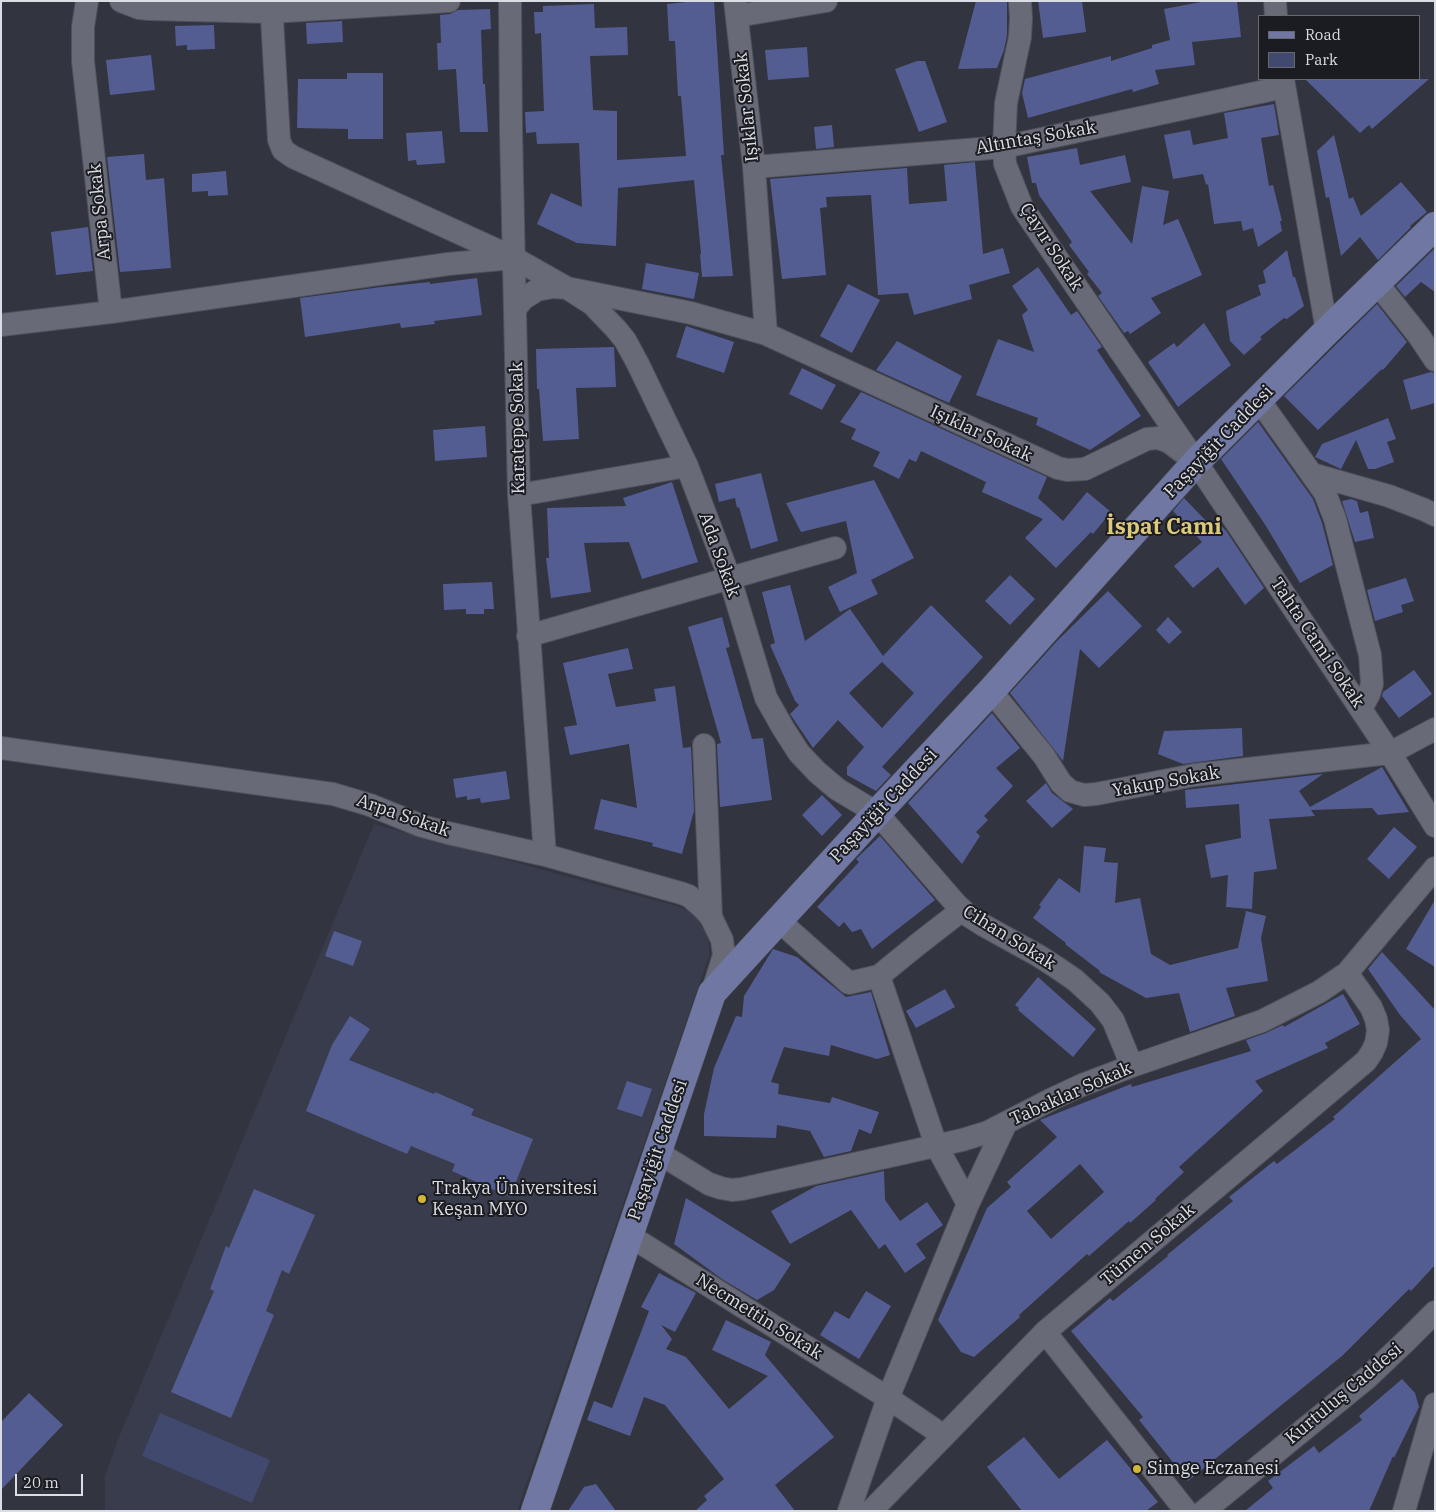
<!DOCTYPE html>
<meta charset="utf-8">
<style>
body{margin:0}
#map{position:relative;width:1436px;height:1512px;overflow:hidden;background:#32343f;font-family:"IBM Plex Serif",serif}
canvas{display:block}
.frame{position:absolute;inset:0;border:2px solid #dbdde4;pointer-events:none}
.legend{position:absolute;left:1258px;top:15px;width:162px;height:65px;box-sizing:border-box;background:#1b1c21;border:1px solid #68696f;margin:0;padding:6px 9px;list-style:none;font-size:15px;color:#dbdde4}
.legend li{display:flex;align-items:center;gap:10px;height:25px}
.legend b{width:25px;border:1px solid #68696f}
.scale{position:absolute;left:15px;top:1474px;width:68px;height:22px;box-sizing:border-box;border:2px solid #dbdde4;border-top:0;padding-left:6px;font-size:15px;line-height:18px;white-space:nowrap;color:#dbdde4;-webkit-text-stroke:4px #1b1c21;paint-order:stroke}
</style>
<div id="map">
<canvas width="1436" height="1512"></canvas>
<div class="frame"></div>
<ul class="legend">
<li><b style="height:6px;background:#6f77a2"></b>Road</li>
<li><b style="height:14px;background:#42496f"></b>Park</li>
</ul>
<div class="scale">20 m</div>
</div>
<script>
const c = document.querySelector('canvas').getContext('2d');
c.lineJoin = 'round';
function fill(path, color) {
  c.fillStyle = color;
  c.fill(path, 'evenodd');
}
function poly(rows) {
  const path = new Path2D();
  for (const r of rows) {
    path.moveTo(r[0], r[1]);
    for (let i = 2; i < r.length; i += 2) path.lineTo(r[i], r[i + 1]);
  }
  return path;
}
function trace(path, color, width, dash) {
  c.strokeStyle = color;
  c.lineWidth = width;
  c.lineCap = dash ? 'butt' : 'round';
  c.setLineDash(dash || []);
  c.stroke(path);
}
function label(font, color, halo, rows, align = 'center') {
  c.font = font + ' "IBM Plex Serif",serif';
  c.lineWidth = 4;
  c.setLineDash([]);
  c.textBaseline = 'middle';
  c.strokeStyle = halo;
  c.fillStyle = color;
  for (const [text, x, y, turn = 0] of rows) {
    c.save();
    c.translate(x, y);
    c.rotate((+turn || 0) * Math.PI / 180);
    c.textAlign = isNaN(turn) ? turn : align;
    if (halo) c.strokeText(text, 0, 0);
    c.fillText(text, 0, 0);
    c.restore();
  }
}
fill(poly([
 [374,824,680,907,691,913,700,922,706,934,709,945,709,956,517,1511,105,1511,105,1476,117,1442]
]), '#393c4d');
fill(poly([
 [160,1413,270,1460,252,1503,142,1456]
]), '#42496f');
fill(poly([
 [697,1,714,1,724,155,721,155,733,276,702,277,700,254,701,254,694,180,618,188,616,246,577,243,537,224,551,193,582,207,579,143,537,144,536,132,526,133,525,112,544,111,541,33,535,34,534,12,543,12,543,6,594,4,595,28,627,27,628,55,590,56,593,110,617,111,617,160,686,156,681,96,678,96,675,41,669,41,667,4],
 [976,1,1007,1,1007,35,1004,50,997,68,958,69],
 [1038,1,1082,1,1086,32,1043,38],
 [1206,1,1237,1,1241,37,1192,42,1195,65,1155,70,1159,84,1133,92,1132,89,1028,118,1022,93,1025,79,1111,56,1111,61,1152,48,1152,45,1170,40,1164,9],
 [490,9,491,29,481,30,483,84,485,84,488,132,460,132,456,69,438,70,437,43,441,43,440,15,450,14,458,10],
 [342,21,343,42,307,44,306,23],
 [214,25,215,49,187,50,187,45,176,46,175,26],
 [807,47,809,77,768,80,765,50],
 [151,55,155,90,110,95,106,60],
 [917,61,925,61,947,122,919,132,895,69],
 [347,73,383,73,383,139,348,139,348,129,297,128,298,79,347,79],
 [1305,79,1429,79,1372,129,1369,125,1360,133],
 [1274,104,1279,135,1261,138,1269,186,1273,185,1282,221,1280,221,1282,231,1258,247,1253,228,1243,231,1241,221,1214,224,1208,184,1206,185,1203,174,1173,179,1164,135,1190,130,1193,145,1228,138,1224,113],
 [832,125,834,147,816,149,814,127],
 [442,131,445,163,417,165,416,160,408,161,406,133],
 [1334,135,1349,199,1353,197,1361,216,1401,182,1427,212,1410,226,1411,227,1378,260,1360,237,1341,256,1329,197,1326,198,1317,151],
 [1077,148,1080,165,1125,155,1131,182,1090,191,1132,244,1142,186,1169,191,1163,225,1178,219,1202,275,1151,298,1161,313,1130,334,1128,331,1124,333,1098,296,1102,293,1087,274,1089,272,1069,245,1072,242,1039,195,1036,183,1032,183,1027,157],
 [144,154,146,180,164,178,171,268,120,272,107,157],
 [975,162,983,254,1003,248,1010,273,969,285,972,299,914,315,908,293,878,295,871,195,826,197,827,207,820,208,826,275,782,279,770,179,907,168,909,204,947,201,944,165],
 [226,171,228,195,208,196,208,191,192,192,192,174],
 [88,227,93,271,56,275,51,232],
 [1434,249,1435,292,1421,282,1405,297,1396,286],
 [1287,250,1293,277,1295,277,1304,306,1287,319,1284,318,1260,337,1262,339,1244,355,1230,341,1226,311,1261,295,1258,285,1266,283,1263,271],
 [646,263,699,273,694,299,642,289],
 [1038,267,1071,315,1077,311,1102,347,1097,350,1141,416,1090,450,1036,425,1038,418,976,395,998,339,1034,352,1022,315,1028,310,1012,286],
 [477,278,482,315,434,321,435,324,401,328,400,323,305,337,300,298,381,287,430,282,430,284],
 [848,284,880,300,852,353,820,336],
 [1377,304,1407,342,1383,370,1382,369,1318,430,1284,396],
 [1204,323,1231,365,1178,407,1148,362,1174,343,1177,347],
 [686,326,734,342,724,373,676,357],
 [897,341,962,376,949,403,876,370],
 [614,347,616,387,576,388,579,439,543,441,539,389,537,389,536,349],
 [802,368,836,385,822,410,789,394],
 [1431,372,1435,373,1435,403,1411,410,1403,380],
 [861,392,1047,477,1038,498,1063,521,1087,492,1111,512,1093,534,1091,532,1056,568,1025,538,1043,519,982,492,986,482,921,451,916,462,909,459,899,479,873,466,880,452,851,439,856,429,840,422],
 [1388,418,1396,439,1387,442,1394,462,1375,469,1368,469,1356,440,1341,469,1315,457,1322,444],
 [1258,422,1313,499,1322,523,1333,565,1300,583,1266,526,1221,459],
 [485,426,487,457,435,461,433,430],
 [761,473,778,541,751,549,739,507,737,508,735,498,719,502,715,484],
 [874,480,914,558,871,580,878,594,840,612,828,587,857,573,846,521,801,532,786,503],
 [672,482,698,562,642,579,629,542,584,543,591,592,551,598,546,558,549,558,547,508,626,506,623,498],
 [1184,498,1211,526,1217,521,1227,532,1264,588,1245,605,1218,567,1193,588,1174,566,1202,542,1173,511],
 [1351,499,1357,501,1360,513,1368,511,1374,538,1355,542,1342,501],
 [1010,575,1035,599,1010,625,985,601],
 [1406,578,1414,601,1401,605,1403,612,1375,621,1367,590],
 [492,582,494,609,484,609,484,614,466,614,466,609,444,610,443,584],
 [790,585,805,641,850,609,883,656,931,605,983,657,882,767,891,775,876,791,847,775,847,767,864,747,838,720,813,748,790,714,799,705,795,701,770,645,775,643,762,592],
 [882,662,914,693,882,728,849,693],
 [1108,591,1142,626,1099,668,1080,649,1063,761,1010,693,1057,641],
 [722,617,730,647,726,648,752,739,763,738,772,800,720,807,717,744,721,743,688,627],
 [1168,617,1182,632,1169,644,1156,630],
 [628,648,633,669,608,674,616,707,656,701,654,689,675,686,683,748,691,747,694,811,682,854,652,846,653,843,594,829,601,799,637,808,629,744,570,755,564,727,577,725,563,663],
 [1414,670,1432,694,1399,718,1382,696,1383,692],
 [992,713,1020,748,996,768,1013,786,984,816,988,820,976,832,980,836,962,864,908,803],
 [1242,728,1243,756,1183,764,1158,754,1164,731],
 [1382,767,1409,812,1378,815,1372,808,1311,810,1315,816,1269,819,1277,869,1254,872,1252,909,1226,907,1228,875,1211,878,1205,845,1241,838,1239,804,1186,808,1185,790,1323,774,1299,791,1310,807],
 [506,771,510,799,481,803,480,798,467,800,467,796,456,798,453,779],
 [1046,783,1052,793,1073,809,1052,828,1026,801],
 [822,795,842,815,822,836,802,815],
 [1394,827,1417,847,1389,879,1367,859],
 [880,836,935,900,872,949,861,929,852,932,844,922,839,927,817,907,859,862,856,859],
 [1084,846,1106,848,1104,862,1118,863,1115,903,1140,898,1151,954,1170,965,1238,948,1246,911,1266,916,1261,938,1268,981,1226,988,1235,1016,1190,1032,1179,993,1146,998,1099,972,1100,971,1065,944,1066,943,1033,918,1041,907,1039,905,1059,878,1080,893],
 [1435,900,1435,967,1406,949],
 [334,931,362,941,353,966,325,956],
 [773,949,797,957,846,997,871,992,890,1055,877,1059,831,1045,829,1056,784,1047,771,1082,779,1084,778,1094,830,1103,832,1097,879,1112,871,1134,859,1129,851,1151,824,1157,810,1131,777,1125,776,1138,704,1136,704,1114,714,1068,736,1016,742,1017,744,996],
 [1382,952,1435,1010,1435,1265,1411,1291,1409,1289,1342,1356,1188,1481,1139,1420,1143,1417,1071,1331,1110,1298,1113,1301,1168,1256,1167,1255,1233,1201,1229,1197,1274,1161,1277,1164,1335,1119,1333,1117,1421,1039,1400,1015,1368,969],
 [1038,977,1096,1029,1073,1057,1018,1010,1019,1008,1015,1005],
 [945,989,955,1007,916,1028,906,1011],
 [1343,994,1360,1024,1325,1043,1328,1048,1255,1081,1263,1091,1179,1167,1184,1172,1155,1199,1156,1200,1130,1223,1129,1221,1089,1256,1087,1254,1019,1315,1020,1317,974,1357,961,1352,938,1320,987,1208,1011,1187,1007,1182,1057,1137,1040,1120,1131,1084,1132,1087,1251,1051,1246,1040,1266,1033,1283,1025,1284,1027],
 [1080,1164,1104,1192,1051,1239,1027,1211],
 [350,1016,370,1029,349,1060,434,1094,435,1092,474,1109,471,1115,533,1139,510,1197,452,1171,455,1164,411,1146,407,1154,306,1111,332,1045],
 [627,1081,652,1089,642,1117,617,1109],
 [884,1171,885,1200,900,1221,927,1202,943,1225,916,1244,926,1258,905,1273,885,1244,879,1249,851,1210,790,1244,771,1211,816,1186],
 [254,1189,315,1215,289,1274,282,1270,266,1311,274,1315,231,1418,171,1392,214,1291,210,1289,226,1246,229,1248],
 [686,1198,791,1264,774,1290,757,1300,722,1279,674,1244],
 [659,1273,696,1293,675,1332,661,1325,672,1339,666,1349,686,1357,729,1409,768,1376,712,1350,726,1320,771,1342,765,1355,834,1437,775,1485,795,1511,695,1511,707,1500,704,1496,724,1479,665,1405,644,1397,630,1436,587,1420,594,1401,612,1408,649,1311,641,1307],
 [866,1291,891,1306,859,1359,820,1335,835,1311,849,1319],
 [1402,1379,1415,1393,1419,1407,1394,1458,1393,1456,1369,1511,1245,1511,1273,1488,1268,1481,1314,1446,1319,1453,1362,1420,1359,1416],
 [29,1393,63,1425,1,1490,1,1422],
 [1024,1437,1059,1479,1107,1440,1158,1502,1146,1511,1022,1511,987,1467],
 [596,1484,616,1511,568,1511,584,1487]
]), '#545d92');
const minor = poly([
 [121,1,139,8,149,9,271,12,449,1],
 [271,1,279,140,283,150,293,157,514,258,567,288,691,313,766,334,1058,468,1067,470,1085,469,1147,439,1158,438,1169,442,1196,462],
 [510,1,511,130,519,495,545,855],
 [735,1,754,167,766,334],
 [1020,1,1021,18,1020,37,1006,103,1004,147,1005,164,1022,207,1196,462,1390,753,1435,826],
 [1275,1,1276,16],
 [737,16,826,1],
 [1283,79,1327,331],
 [754,167,1004,147,1284,87],
 [1377,283,1419,336,1435,360],
 [515,309,523,299,537,290,553,287,567,288,592,304,616,329,625,340,638,364,687,466,730,579,766,698,783,728,799,753,817,772,837,789,877,813,956,904,969,916,983,925,1039,956,1056,967,1075,980,1100,1003,1113,1020,1132,1066],
 [111,312,448,264,513,258],
 [1,325,111,312,83,61,83,27,87,1],
 [1259,400,1325,493,1335,519,1370,655,1372,684,1369,694,1361,709],
 [1312,474,1389,496,1425,510,1435,515],
 [519,495,687,466],
 [528,636,835,548],
 [991,691,1044,756,1061,783,1070,791,1084,795,1096,794,1194,775,1390,753,1435,729],
 [704,745,711,917],
 [1,748,333,794,370,805,422,826,448,833,545,855,681,893,689,896,704,909,711,917,722,940,724,955,713,990],
 [778,920,849,983,879,976,917,945,962,910],
 [879,976,936,1145,968,1204],
 [657,1152,709,1184,721,1188,732,1190,742,1189,962,1140,988,1132,1052,1099,1082,1085,1132,1066,1262,1021,1319,992,1347,973,1435,868],
 [630,1236,888,1398,944,1436],
 [1045,1332,1186,1511],
 [849,1511,888,1398,968,1204,1006,1123],
 [871,1511,1045,1332,1366,1061,1372,1052,1376,1043,1378,1030,1376,1019,1371,1007,1347,973],
 [1204,1511,1367,1378,1407,1340,1435,1312],
 [1404,1511,1435,1404]
]);
const major = poly([
 [535,1511,712,993,877,813,991,691,1196,462,1327,331,1435,226]
]);
trace(minor, '#4f515b', 24);
trace(major, '#4f515b', 29);
trace(minor, '#686b77', 22);
trace(major, '#6f77a2', 28);
for (const [x, y, r, color] of [
 [422,1199,5,"#d3b635"],
 [1137,1469,5,"#d3b635"]
]) {
  const dot = new Path2D();
  dot.arc(x, y, r, 0, 2 * Math.PI);
  c.fillStyle = color;
  c.fill(dot);
  trace(dot, '#1b1c21', 2);
}
label('18px', '#dbdde4', '#1b1c21', [
 ["Işıklar Sokak",747,107,-96],
 ["Altıntaş Sokak",1036,138,-10],
 ["Arpa Sokak",100,212,-96],
 ["Çayır Sokak",1051,247,57],
 ["Karatepe Sokak",518,428,-91],
 ["Işıklar Sokak",981,434,25],
 ["Paşayiğit Caddesi",1219,442,-46],
 ["Ada Sokak",719,555,70],
 ["Tahta Cami Sokak",1317,643,56],
 ["Yakup Sokak",1166,782,-10],
 ["Paşayiğit Caddesi",884,806,-47],
 ["Arpa Sokak",403,816,19],
 ["Cihan Sokak",1009,938,32],
 ["Tabaklar Sokak",1071,1094,-24],
 ["Paşayiğit Caddesi",658,1150,-71],
 ["Tümen Sokak",1148,1245,-40],
 ["Necmettin Sokak",759,1317,32],
 ["Kurtuluş Caddesi",1344,1394,-40]
]);
label('18px', '#dbdde4', '#1b1c21', [
 ["Trakya Üniversitesi",432,1189],
 ["Keşan MYO",432,1210],
 ["Simge Eczanesi",1147,1469]
], 'left');
label('bold 22px', '#dcc97b', '#1b1c21', [
 ["İspat Cami",1164,528]
]);
</script>
